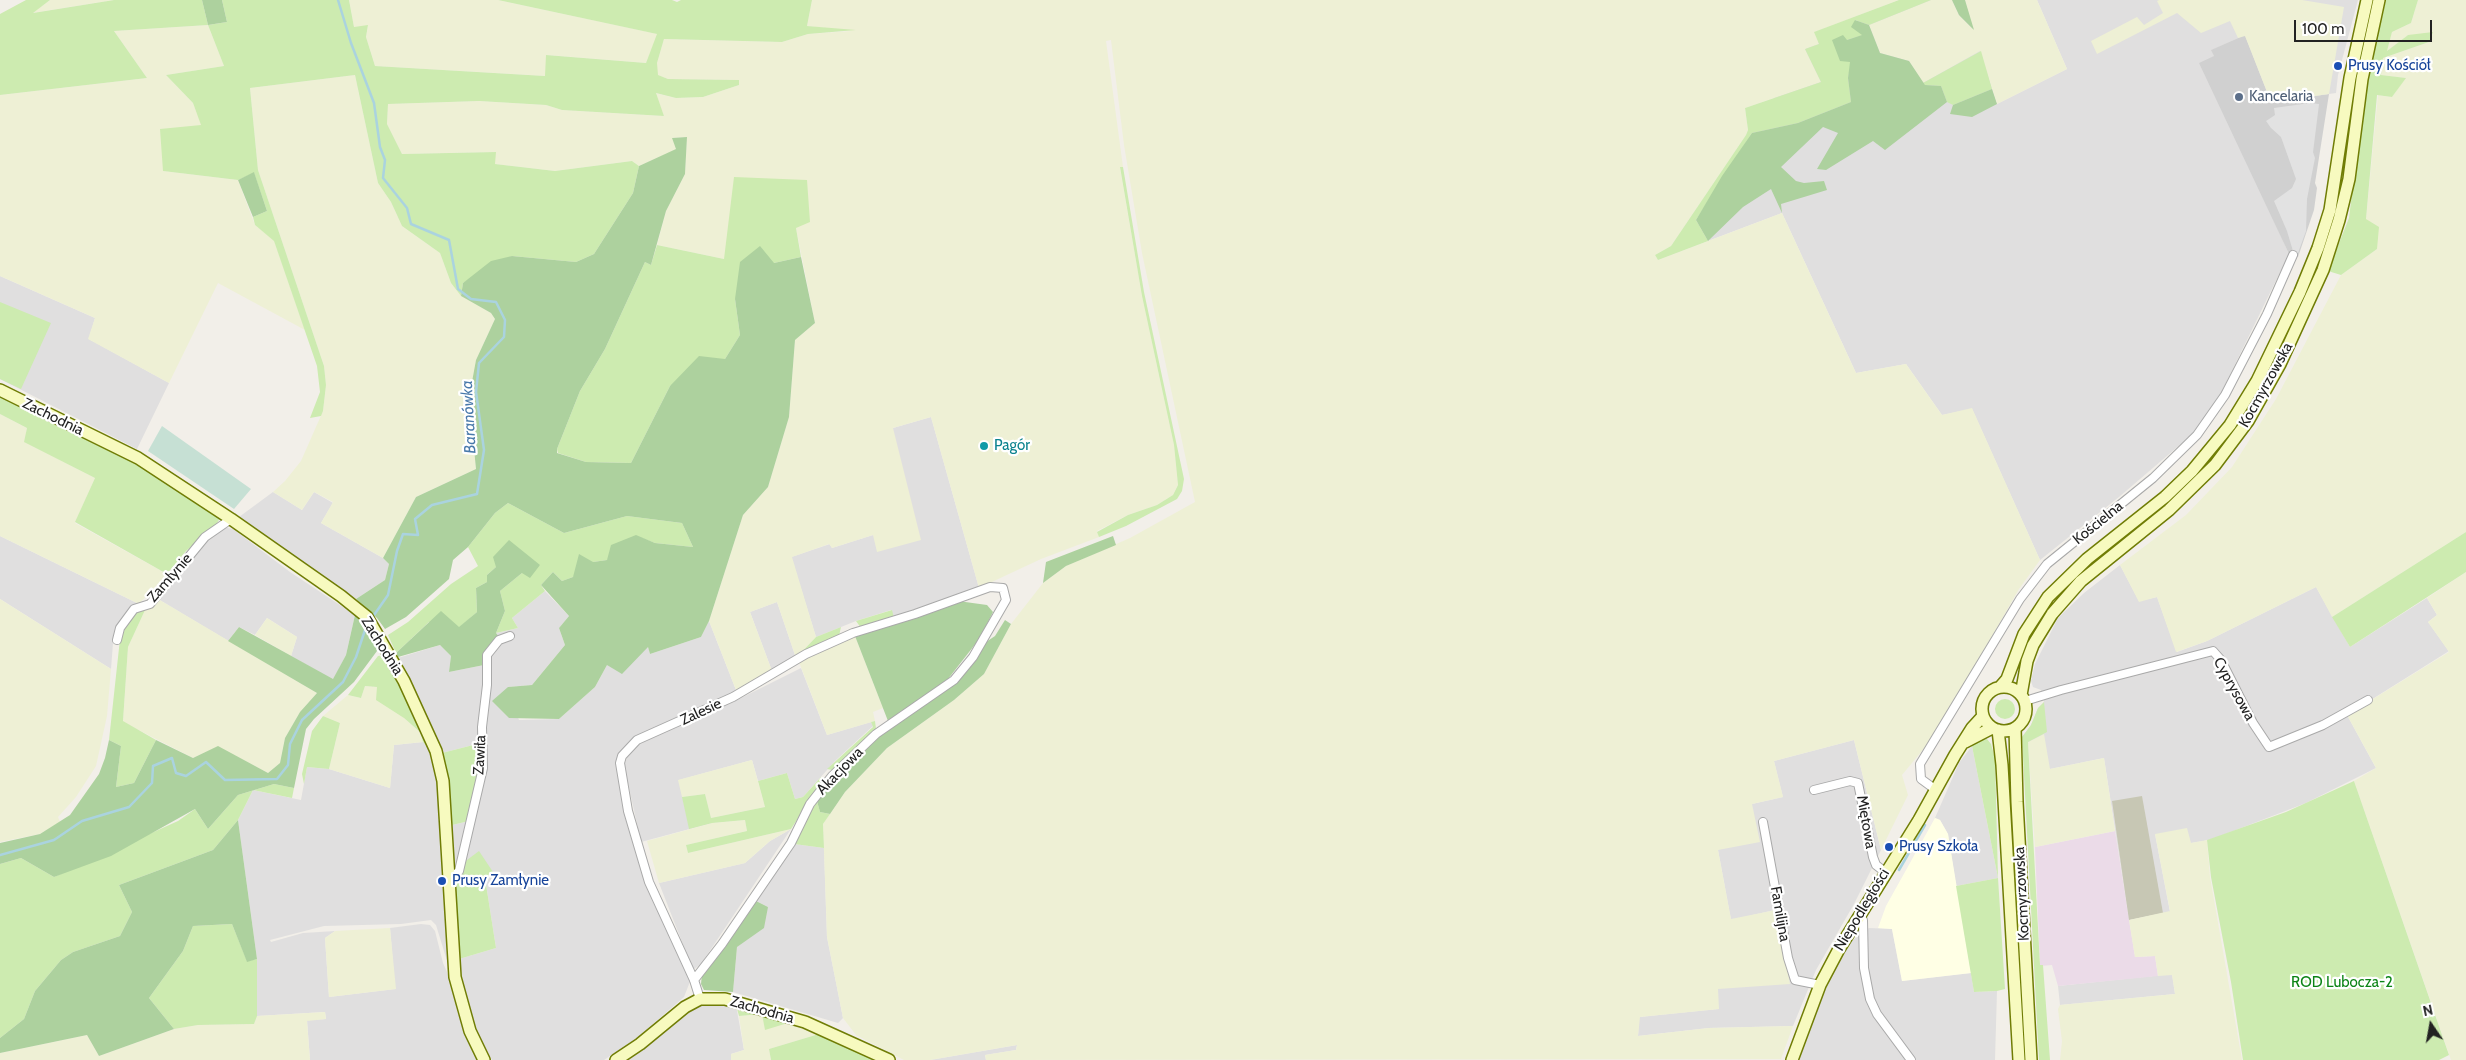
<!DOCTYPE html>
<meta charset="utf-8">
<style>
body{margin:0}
#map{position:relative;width:2466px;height:1060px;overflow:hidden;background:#f2efe9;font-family:Cabin,sans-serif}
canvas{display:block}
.north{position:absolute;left:2406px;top:1000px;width:50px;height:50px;-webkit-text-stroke:4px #fff;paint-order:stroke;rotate:348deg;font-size:14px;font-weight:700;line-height:20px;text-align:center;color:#222}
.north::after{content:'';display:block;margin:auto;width:18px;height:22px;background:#222;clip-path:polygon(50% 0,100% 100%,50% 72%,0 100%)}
.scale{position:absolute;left:2294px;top:20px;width:138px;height:22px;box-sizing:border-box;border:2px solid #222;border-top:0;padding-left:6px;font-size:15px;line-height:18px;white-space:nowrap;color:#222;-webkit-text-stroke:4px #fff;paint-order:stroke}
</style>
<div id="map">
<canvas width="2466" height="1060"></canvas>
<div class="north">N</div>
<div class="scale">100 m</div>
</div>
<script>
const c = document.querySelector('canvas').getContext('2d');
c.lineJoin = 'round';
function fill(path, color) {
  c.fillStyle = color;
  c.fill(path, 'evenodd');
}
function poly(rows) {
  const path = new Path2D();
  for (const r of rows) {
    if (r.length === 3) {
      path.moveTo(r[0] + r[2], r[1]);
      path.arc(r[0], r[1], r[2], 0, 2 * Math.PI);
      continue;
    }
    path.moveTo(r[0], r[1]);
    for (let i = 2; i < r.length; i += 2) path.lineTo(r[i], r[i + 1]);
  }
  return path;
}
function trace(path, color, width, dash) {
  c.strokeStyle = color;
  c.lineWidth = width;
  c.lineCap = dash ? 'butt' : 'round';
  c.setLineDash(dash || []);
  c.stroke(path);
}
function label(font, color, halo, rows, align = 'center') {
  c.font = font + ' Cabin,sans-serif';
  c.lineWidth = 4.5;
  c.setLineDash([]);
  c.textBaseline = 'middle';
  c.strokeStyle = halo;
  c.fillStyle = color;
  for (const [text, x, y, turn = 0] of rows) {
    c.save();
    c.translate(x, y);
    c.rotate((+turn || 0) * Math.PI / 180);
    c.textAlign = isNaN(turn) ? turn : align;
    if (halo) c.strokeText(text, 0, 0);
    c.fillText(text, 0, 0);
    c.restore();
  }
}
fill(poly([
 [1899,0,1965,0,1997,104,2067,69,2037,0,2358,0,2338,75,2336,93,2271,102,2245,35,2212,50,2258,185,2289,254,2222,391,2196,431,2119,497,2040,560,1972,409,1942,415,1906,364,1856,373,1782,213,1708,241,1696,220,1805,49],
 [0,276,95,318,89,339,169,383,137,449,0,379],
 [931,417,979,588,894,618,891,610,856,621,816,637,791,557,830,544,832,548,873,535,893,428],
 [273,492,302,510,314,492,333,503,321,523,383,558,389,564,385,580,356,599,239,517],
 [222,527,233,529,290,572,355,615,346,655,333,680,291,656,297,637,267,618,255,635,239,627,228,641,158,599,208,537],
 [0,536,139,604,124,616,117,631,113,643,111,669,0,599],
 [2120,565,2139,601,2157,597,2177,652,2207,641,2316,587,2350,647,2427,598,2437,615,2428,622,2449,651,2347,715,2376,768,2306,803,2210,840,2191,843,2155,834,2170,912,2129,920,2104,758,2050,769,2022,737,2031,725,2038,708,2044,702,2041,690,2033,687,2031,681,2035,664,2058,618,2084,593],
 [545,591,569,616,559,628,565,645,532,685,508,687,519,720,559,719,595,687,607,665,648,646,650,654,701,637,709,621,736,690,733,695,636,738,618,761,645,877,691,979,684,997,638,1037,604,1060,492,1060,479,1037,468,1010,459,959,496,948,485,878,493,872,463,863,484,768,486,665,500,638,496,633,518,628,512,618],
 [777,602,796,658,772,671,750,612],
 [440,645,451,656,449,672,484,665,484,678,481,743,442,753,398,658],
 [801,668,827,735,871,722,873,726,835,761,803,797,795,799,787,773,758,781,752,760,679,780,683,797,712,823,641,842,624,765,630,751,647,739,731,703],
 [1854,740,1881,850,1854,904,1816,970,1793,1026,1709,1028,1638,1036,1639,1017,1718,1009,1717,989,1775,910,1731,920,1718,850,1752,804,1783,797,1774,761],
 [423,742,433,754,438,776,451,974,436,925,431,920,401,924,324,926,270,940,271,942,303,933,335,931,325,938,329,997,395,989,390,928,421,924,430,925,435,931,443,963,453,986,457,1011,478,1060,310,1060,307,1020,326,1019,325,1012,257,1016,257,959,238,820,253,790,301,800,307,767,329,769,390,788,394,745],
 [1972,746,1998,878,1956,886,1948,834,1940,820,1935,818,1959,763],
 [469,821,458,870,454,872,448,826],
 [791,829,701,964,693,970,659,883,745,863,770,841],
 [794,844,824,848,827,937,843,1018,838,1023,733,992,737,947,768,907,756,901],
 [1869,928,1892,929,1902,981,1971,973,1974,992,1997,991,1995,1060,1797,1060,1826,986,1850,942],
 [2172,974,2175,994,2060,1005,2058,986],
 [704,1003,736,1005,744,1050,731,1054,731,1060,627,1060,687,1011],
 [1017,1045,1016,1050,985,1055,986,1060,930,1060]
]), '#e0dfdf');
fill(poly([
 [2115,831,2135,957,2155,956,2158,976,2058,986,2052,965,2040,966,2035,847]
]), '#ebdbe8');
fill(poly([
 [1935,818,1940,820,1948,834,1971,973,1902,981,1892,929,1878,928,1886,906]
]), '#ffffe5');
fill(poly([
 [2245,35,2271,102,2329,94,2315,183,2317,188,2314,210,2298,257,2289,254,2199,63,2214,56,2211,50]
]), '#d0d0d0');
fill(poly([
 [2142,796,2163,913,2129,920,2112,801]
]), '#c7c7b4');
fill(poly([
 [50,0,114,0,32,13],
 [349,0,498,0,658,34,646,63,547,55,546,76,375,66,366,37,368,26,354,27],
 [812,0,1899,0,1815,32,1819,44,1805,49,1821,82,1745,108,1748,130,1746,135,1671,246,1655,255,1658,260,1782,213,1856,373,1906,364,1942,415,1972,408,2040,560,2019,589,1936,734,1902,775,1908,795,1881,850,1854,740,1774,761,1783,797,1752,804,1760,842,1718,850,1731,919,1776,910,1790,984,1718,989,1719,1009,1640,1017,1638,1036,1709,1028,1793,1026,1781,1059,986,1060,985,1055,1016,1050,1017,1045,930,1060,904,1060,856,1035,843,1018,827,937,823,824,845,792,887,748,954,700,984,674,1011,624,1043,583,1066,566,1130,538,1195,502,1142,253,1124,145,1111,40,1106,41,1123,167,1120,168,1142,296,1174,445,1178,485,1173,495,1157,505,1128,515,1097,531,1099,537,1041,559,979,588,931,417,893,428,921,540,877,552,873,535,832,548,829,544,792,557,816,637,796,658,777,602,750,612,772,671,736,690,709,621,743,515,768,487,789,417,795,340,815,323,796,228,807,180,724,259,657,245,666,211,685,174,687,137,672,138,677,149,639,166,632,161,555,171,495,164,495,152,402,154,387,124,388,104,479,101,546,105,562,110,664,116,655,93,676,98,703,97,739,85,739,80,668,79,657,75,657,63,664,39,782,42,808,34,851,31,807,26],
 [1931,0,1952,0,1959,15,1973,29,1965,0,2037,0,2067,69,1997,104,1980,51,1923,83,1909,61,1880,53,1869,25],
 [2159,0,2302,0,2344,7,2329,94,2271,102,2245,36,2238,38,2230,21,2201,33,2177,13,2097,54,2091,41,2137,17,2144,25,2163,13,2157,1],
 [2418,0,2466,0,2466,532,2332,617,2316,587,2207,641,2176,652,2157,597,2139,602,2120,565,2186,515,2232,467,2276,399,2341,275,2377,249,2366,219,2378,95,2392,97,2405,78,2381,75,2383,58,2429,42,2408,35,2386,52,2392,32,2411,23],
 [208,25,224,66,166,75,193,103,202,126,163,171,238,180,255,225,274,240,305,330,218,283,169,383,88,339,95,318,0,276,0,95,147,78,114,31],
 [355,75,378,183,391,202,402,226,440,253,451,283,461,296,491,313,495,319,476,360,469,398,476,469,416,497,383,558,321,523,333,502,314,492,302,510,273,492,285,481,301,461,323,411,326,385,324,366,258,170,250,88],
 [0,414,27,428,25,442,95,478,75,523,167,574,139,604,0,536],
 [2466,572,2466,1060,2451,1060,2354,781,2376,768,2347,715,2449,652,2428,622,2437,615,2427,598],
 [0,599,111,669,107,716,96,766,76,797,58,817,60,822,40,834,0,842],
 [158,599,317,693,300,712,285,738,280,763,268,773,218,747,193,758,123,722,128,647,146,608],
 [267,618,297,637,291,656,255,635],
 [855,636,883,708,873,712,875,721,827,735,799,662],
 [365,686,377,687,404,718,420,732,423,742,394,745,390,788,329,769,340,723,323,716,348,695,361,698],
 [2044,734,2050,769,2104,758,2115,831,2035,847,2028,742],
 [752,760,765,807,711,818,705,794,682,797,678,780],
 [745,820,747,831,686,845,688,853,791,829,770,841,745,863,659,883,647,841,712,823],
 [2187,828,2191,843,2207,840,2210,877,2242,1060,2060,1060,2062,1041,2058,1009,2060,1005,2175,994,2172,975,2158,976,2155,956,2135,957,2129,920,2170,911,2155,834],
 [390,928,396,989,329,997,325,938,335,931],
 [325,1012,326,1019,307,1021,310,1060,0,1060,0,1053,87,1035,99,1056,174,1029,198,1025,254,1024,257,1016],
 [762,1014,791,1022,819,1034,769,1049,771,1060,731,1060,731,1054,744,1050,739,1016]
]), '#eef0d5');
fill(poly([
 [26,0,50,0,33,13,114,0,202,0,208,25,227,22,222,0,349,0,354,27,368,25,366,37,375,66,545,76,546,55,646,63,657,34,498,0,672,0,677,2,681,0,812,0,807,26,856,30,808,34,782,42,664,39,657,63,658,75,668,79,739,80,739,85,703,97,676,98,656,93,664,116,562,110,546,105,479,101,388,104,387,124,402,154,496,152,495,164,555,171,632,161,639,166,633,193,594,254,576,262,512,256,463,283,461,296,451,283,440,253,402,226,391,202,378,183,355,75,250,88,258,170,324,366,326,385,323,411,321,416,310,418,320,392,317,366,274,241,255,225,253,217,267,211,254,173,238,180,163,171,160,129,201,125,193,103,166,75,224,66,208,25,114,31,147,78,0,95,0,14],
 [1899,0,1931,0,1869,25,1855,20,1863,35,1847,40,1851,62,1848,78,1851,102,1798,123,1752,133,1696,220,1708,241,1658,260,1655,255,1671,246,1746,135,1748,130,1745,108,1821,82,1805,49,1819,44,1814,32],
 [2386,0,2418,0,2411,23,2392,32,2387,51,2408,35,2433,32,2429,42,2383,58,2381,75,2406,78,2392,97,2377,95,2366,219,2379,227,2377,249,2341,275,2328,271,2349,218,2364,95],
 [1981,51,1992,89,1953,105,1947,102,1941,86,1925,85,1923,83],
 [1120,167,1123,167,1144,292,1184,479,1182,491,1177,499,1126,526,1099,537,1097,532,1128,515,1157,505,1173,495,1178,485,1174,445,1142,296],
 [734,177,807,180,810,222,796,228,801,257,774,263,735,299,740,335,725,359,670,386,631,463,586,462,558,453,557,449,580,391,605,349,645,262,651,265,657,245,724,259],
 [0,302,51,323,21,389,0,379],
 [0,395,137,463,220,518,216,525,186,551,167,574,75,522,95,478,24,442,27,428,0,414],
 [508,503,564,533,627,516,682,523,693,547,655,543,636,536,607,560,593,562,573,577,562,581,553,572,541,585,545,591,512,618,518,628,496,633,505,611,500,591,522,573,540,565,496,567,487,575,487,582,476,588,477,612,459,628,429,622,396,653,388,635,408,622,451,584,478,566,468,547,495,513],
 [2466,532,2466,572,2350,647,2332,617],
 [146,608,128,647,123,721,156,740,134,783,116,787,121,746,109,740,120,639,127,623,136,613],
 [892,610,894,618,861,628,856,621],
 [841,627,839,636,796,658,816,637],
 [384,655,387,657,433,754,423,742,420,732,404,718,376,700,377,687,365,686,361,698,348,695,378,656],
 [2005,709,10],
 [2044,702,2047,732,2028,742,2040,965,2043,965,2050,1060,2039,1060,2022,737,2031,725,2038,708],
 [323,716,340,723,329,769,307,767,304,784,302,774,312,731],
 [875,721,876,729,832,770,827,769,873,727,871,722],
 [1987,739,1991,744,1995,758,1998,878,2005,989,1997,991,1974,992,1956,886,1998,878,1972,746,1980,740],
 [481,743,481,768,469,821,448,826,442,753],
 [787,773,795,799,803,797,821,777,822,781,791,829,688,853,686,845,747,831,745,820,712,823,689,829,682,797,705,794,711,818,765,807,758,781],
 [2354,781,2449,1055,2439,1060,2243,1060,2231,982,2211,877,2207,840,2286,812],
 [274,784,294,788,292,798,253,790,238,820,213,850,119,885,132,912,120,936,73,952,61,960,35,991,24,1019,0,1038,0,864,21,858,54,877,178,821,195,809,208,829,238,795],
 [817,801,820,812,830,814,823,824,824,848,794,844],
 [479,851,493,872,485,878,496,948,459,959,455,879,463,863],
 [232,924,247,961,257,959,257,1016,254,1024,198,1025,174,1029,149,998,183,951,193,926],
 [736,1005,791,1022,765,1030,762,1014,739,1016],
 [819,1034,879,1060,771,1060,769,1049]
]), '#cdebb0');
fill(poly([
 [202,0,222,0,227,22,208,25],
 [1952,0,1965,0,1974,30,1959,15],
 [1855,20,1869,25,1880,53,1909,61,1925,85,1941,86,1947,102,1885,150,1873,141,1826,170,1817,169,1838,133,1823,127,1781,167,1796,181,1804,183,1824,181,1827,190,1781,204,1782,213,1771,189,1743,207,1708,241,1696,220,1722,176,1752,133,1798,123,1851,102,1848,78,1850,62,1840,61,1832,40,1843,35,1847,40,1862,35,1851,27],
 [1992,89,1997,104,1972,117,1950,114,1953,105],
 [687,137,685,174,666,211,651,265,645,262,605,349,580,391,557,449,557,453,586,462,631,463,670,386,699,356,725,359,740,335,735,299,740,262,760,246,774,263,801,257,815,323,795,340,789,417,768,487,743,515,709,621,701,637,650,654,648,647,622,674,607,665,595,687,559,719,509,718,492,701,508,687,532,685,565,645,559,628,569,616,541,585,553,572,562,581,573,577,579,554,593,562,607,560,611,545,636,535,655,543,693,547,682,523,627,516,564,533,508,503,495,513,468,547,453,560,449,579,406,617,385,629,377,618,356,599,385,580,389,564,383,558,416,497,476,469,469,398,476,360,495,319,491,313,461,296,463,283,491,261,512,256,576,262,594,254,633,193,639,166,676,149,672,138],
 [254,172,267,211,253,217,238,180],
 [1113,536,1116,545,1066,566,1043,583,1046,562],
 [509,540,540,565,530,578,522,573,500,591,505,611,496,633,500,638,484,665,449,672,451,656,440,645,398,657,396,653,441,611,459,627,477,612,476,588,487,582,487,575,496,567,493,557],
 [958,601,987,605,993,612,980,638,948,679,888,721,855,636],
 [355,615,374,638,377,651,354,682,314,719,306,729,294,788,274,784,238,795,208,829,195,809,111,856,54,877,21,858,0,864,0,843,40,834,70,815,99,774,105,758,109,740,121,746,116,787,134,783,156,740,193,758,218,746,268,773,280,763,285,738,300,712,317,693,228,641,239,627,333,679,346,655],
 [1005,620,1011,624,984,674,954,700,887,748,845,792,830,814,820,812,817,801,835,779,877,737,955,682,983,644,995,636],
 [238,820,257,959,247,962,232,924,193,926,183,951,149,998,174,1029,99,1056,87,1035,0,1053,0,1038,24,1019,35,991,61,960,73,952,120,936,132,912,119,885,213,850],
 [756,901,768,907,764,928,737,947,733,992,704,990,701,984,702,974]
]), '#add19e');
fill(poly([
 [162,426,251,489,234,509,148,451]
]), '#c6e0d4');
fill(poly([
 [2310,103,2319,104,2313,152,2315,158,2307,199,2306,231,2298,253,2293,251,2287,231,2274,201,2292,188,2296,179,2281,137,2271,128,2266,121,2275,115,2274,108]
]), '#e2e2e2');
trace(poly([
 [338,0,351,43,374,103,380,147,385,160,383,178,407,208,411,224,449,240,458,289,471,299,496,302,505,320,504,337,479,363,476,392,484,450,477,494,432,505,415,519,418,535,403,534,397,551,388,595,372,618],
 [0,855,54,840,82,821,129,807,152,783,153,766,172,758,176,773,186,776,206,762,225,780,277,779,288,765,290,744,302,720,343,682,356,657,367,624],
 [1899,870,1925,825]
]), '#aad3df', 2.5);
const street = poly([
 [117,640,120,628,134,609,150,604,205,537,231,519],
 [2025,701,2061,690,2213,651,2221,660,2253,723,2269,747,2323,725,2368,700],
 [1814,790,1850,781,1858,783,1873,857,1876,865,1885,872],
 [1936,790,1921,779,1920,764,2020,599,2047,564,2153,478,2197,435,2225,395,2267,314,2293,255],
 [1763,822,1788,958,1795,980,1820,985],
 [449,880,459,871,483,768,482,727,487,685,487,655,499,640,510,636],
 [1858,916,1863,920,1864,968,1870,999,1877,1014,1911,1060],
 [694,980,722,944,791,843,810,804,832,776,876,734,954,680,973,657,1006,600,1003,588,990,587,915,614,853,633,806,654,733,697,637,740,622,756,620,763,628,811,649,882,694,980,700,999]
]);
const secondary = poly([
 [0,390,138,458,231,519,341,596,367,617,404,681,436,751,443,781,455,977,470,1031,484,1060],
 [2000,687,2007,679,2024,634,2048,597,2087,559,2165,497,2192,471,2230,425,2257,381,2300,292,2318,248,2330,210,2350,78,2367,0],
 [2004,709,22],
 [2021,695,2027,661,2033,645,2052,614,2081,581,2169,510,2215,465,2248,421,2280,364,2323,270,2339,220,2349,179,2362,79,2379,0],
 [2015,728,2017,802,2031,1060],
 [1998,730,2002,765,2019,1060],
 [1965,742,1992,728],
 [616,1060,640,1044,685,1007,700,999,725,999,805,1022,889,1060],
 [1792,1060,1820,985,1839,949,1919,820,1955,755,1972,728,1983,716]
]);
trace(street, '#a9a9a9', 10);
trace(secondary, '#707d05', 14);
trace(street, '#fff', 8);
trace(secondary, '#f7fabf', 11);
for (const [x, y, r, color] of [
 [2338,66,5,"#1a4fb4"],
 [2239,97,5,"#5c6f8a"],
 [984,446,5,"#0f9aa8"],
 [1889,847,5,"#1a4fb4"],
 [442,881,5,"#1a4fb4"]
]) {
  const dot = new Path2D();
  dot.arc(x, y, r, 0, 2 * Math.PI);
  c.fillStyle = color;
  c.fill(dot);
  trace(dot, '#fff', 2);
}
label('15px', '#164399', '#fff', [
 ["Prusy Kościół",2348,66],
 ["Prusy Szkoła",1899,847],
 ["Prusy Zamłynie",452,881]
], 'left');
label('15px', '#4e5e75', '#fff', [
 ["Kancelaria",2249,97]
], 'left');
label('15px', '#222', '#fff', [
 ["Kocmyrzowska",2266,385,-61],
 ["Zachodnia",53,417,26],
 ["Kościelna",2098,523,-39],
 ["Zamłynie",170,578,-49],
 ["Zachodnia",382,646,58],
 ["Cyprysowa",2234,689,61],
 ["Zalesie",701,712,-25],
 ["Zawiła",480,755,-87],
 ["Akacjowa",840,771,-46],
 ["Miętowa",1866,822,80],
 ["Kocmyrzowska",2022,894,-93],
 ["Niepodległości",1862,910,-59],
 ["Familijna",1780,914,80],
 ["Zachodnia",762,1010,16]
]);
label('15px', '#0d838f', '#fff', [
 ["Pagór",994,446]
], 'left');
label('15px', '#0c8416', '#fff', [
 ["ROD Lubocza-2",2342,983]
]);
label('italic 16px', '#4a7aab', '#fff', [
 ["Baranówka",469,417,-93]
]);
</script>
